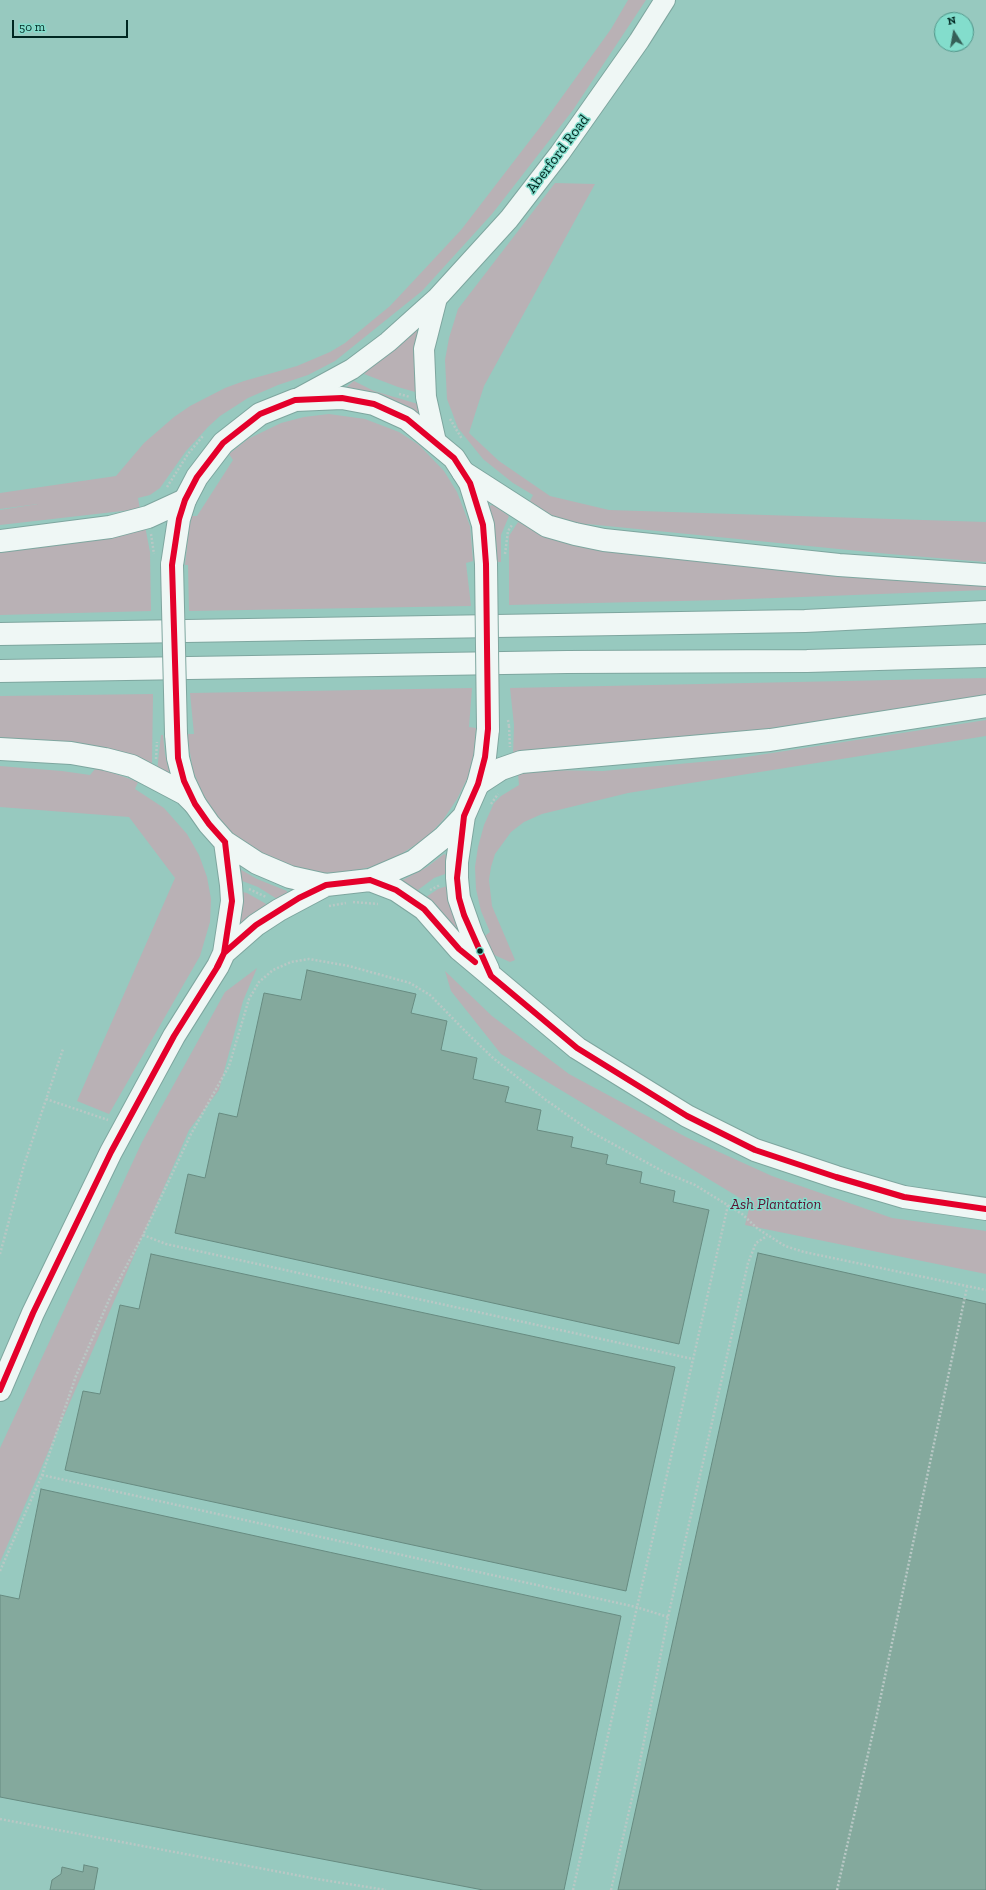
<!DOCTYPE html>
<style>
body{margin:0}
#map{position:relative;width:986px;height:1890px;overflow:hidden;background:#97c9bf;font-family:"Zilla Slab",serif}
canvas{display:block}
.north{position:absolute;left:934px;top:12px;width:40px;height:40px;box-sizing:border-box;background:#83ddcc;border:1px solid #4f9488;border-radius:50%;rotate:349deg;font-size:11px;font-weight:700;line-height:16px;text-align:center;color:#002721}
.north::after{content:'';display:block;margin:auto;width:14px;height:18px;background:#356058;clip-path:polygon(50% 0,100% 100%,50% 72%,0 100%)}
.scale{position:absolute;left:12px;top:20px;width:116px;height:18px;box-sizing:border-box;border:2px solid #002721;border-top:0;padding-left:5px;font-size:12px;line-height:14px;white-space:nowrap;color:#002721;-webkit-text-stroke:3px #83ddcc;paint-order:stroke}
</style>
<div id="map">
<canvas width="986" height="1890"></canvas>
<div class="north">N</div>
<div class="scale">50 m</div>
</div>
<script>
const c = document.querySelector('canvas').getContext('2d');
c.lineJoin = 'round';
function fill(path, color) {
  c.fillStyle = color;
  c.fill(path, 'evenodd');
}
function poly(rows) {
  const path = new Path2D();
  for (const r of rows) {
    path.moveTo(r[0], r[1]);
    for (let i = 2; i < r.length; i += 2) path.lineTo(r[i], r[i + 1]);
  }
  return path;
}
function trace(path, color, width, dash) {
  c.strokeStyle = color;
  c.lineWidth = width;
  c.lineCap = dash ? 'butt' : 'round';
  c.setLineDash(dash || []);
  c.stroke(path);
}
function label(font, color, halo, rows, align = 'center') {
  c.font = font + ' "Zilla Slab",serif';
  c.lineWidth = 3;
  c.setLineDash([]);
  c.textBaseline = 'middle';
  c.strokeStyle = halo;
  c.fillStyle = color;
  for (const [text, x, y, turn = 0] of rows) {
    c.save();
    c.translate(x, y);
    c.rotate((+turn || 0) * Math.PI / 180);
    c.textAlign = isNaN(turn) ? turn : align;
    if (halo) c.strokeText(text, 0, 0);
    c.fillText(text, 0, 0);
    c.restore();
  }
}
fill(poly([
 [628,0,646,0,573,110,492,214,422,291,335,361,308,375,278,385,248,398,220,416,208,427,186,451,160,488,150,495,138,498,140,509,0,525,0,510,38,504,0,509,0,493,116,476,144,443,174,417,190,406,225,388,244,381,297,366,330,352,345,343,390,306,461,230,541,126,611,29],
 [555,183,595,184,484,386,469,433,499,461,550,496,609,510,986,522,986,562,889,554,587,524,586,527,562,521,528,505,533,495,513,483,483,459,458,428,447,399,445,360,449,338,458,309],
 [427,312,416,357,415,392,398,387,364,374],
 [354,381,374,391,418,404,420,414,418,415,345,388],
 [329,414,365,419,399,432,419,445,444,471,457,492,470,526,473,561,466,563,471,606,189,611,188,565,185,565,189,528,192,516,197,516,233,460,229,454,248,439,281,423,304,417],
 [493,505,509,516,501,535,501,562,497,562,496,539,489,506],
 [518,522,534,529,986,581,986,590,722,600,509,605,509,536],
 [145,526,150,552,151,611,0,615,0,547],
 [986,678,986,695,943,703,744,732,513,755,514,725,510,688],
 [472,688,469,727,476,728,474,753,468,777,457,799,443,820,426,838,395,858,371,867,347,872,322,873,310,871,274,861,232,834,216,815,203,794,193,771,187,734,194,734,190,693],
 [153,694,152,764,149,767,0,744,0,696],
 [986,720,986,736,628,793,542,814,524,822,511,832,495,854,491,867,489,880,492,906,515,960,510,962,492,954,482,938,490,932,481,911,476,889,475,867,478,847,484,825,494,803,501,796,519,785,518,774,546,770,603,771,733,759],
 [161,735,163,735,165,754,170,775,157,771],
 [0,766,62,771,90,775,95,769,108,771,138,782,135,789,164,808,187,834,199,855,207,877,211,899,210,922,200,956,109,1114,77,1101,175,878,129,817,0,807],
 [444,854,446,855,445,874,434,878,414,893,399,882,427,867],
 [238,868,257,879,287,891,287,893,277,899,258,887,237,879],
 [447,886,467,942,423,899,438,889],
 [238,891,247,893,268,905,243,927,235,923],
 [257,968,243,1001,219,1090,189,1130,0,1562,0,1448,142,1142,225,992],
 [445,971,492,1016,569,1074,686,1137,772,1176,892,1218,986,1231,986,1274,745,1225,750,1204,501,1054,451,991]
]), '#b9b1b5');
const building = poly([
 [307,970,416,994,411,1013,447,1021,441,1050,477,1058,473,1079,509,1087,505,1102,541,1110,537,1130,573,1137,571,1147,608,1155,606,1164,642,1172,640,1183,675,1191,673,1202,709,1210,679,1344,175,1233,188,1174,205,1178,219,1113,237,1117,264,993,301,1000,307,970],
 [758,1253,986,1304,986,1890,618,1890,758,1253],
 [151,1254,675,1367,626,1591,65,1470,83,1391,100,1394,120,1305,139,1309,151,1254],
 [41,1489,621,1616,564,1890,483,1890,0,1797,0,1595,19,1599,41,1489],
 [84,1865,98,1868,94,1890,50,1890,52,1880,61,1874,62,1867,83,1872,84,1865]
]);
fill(building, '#84a99d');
trace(building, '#678b81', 1);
const secondary = poly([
 [295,400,352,369,388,342,437,298,509,219,560,153,639,41,665,0],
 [436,442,426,397,424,349,437,298]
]);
const primary = poly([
 [172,565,179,519,185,500,197,477,223,443,260,414,295,400,342,398,374,404,407,419,454,458,470,483,483,525,486,564],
 [176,734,178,758,184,781,195,804,209,824,225,842,257,863,290,877,326,885,370,880,414,861,444,837,464,816,478,784,485,757,488,729],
 [464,816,457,862,457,878,459,898,472,935,488,969],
 [370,880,396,890,424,909,459,949,577,1048,687,1116,755,1150,836,1177,904,1197,986,1209],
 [224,953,256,925,279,910,326,885],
 [0,1390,33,1313,111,1152,174,1036,218,966,224,953,232,901,231,885,225,842]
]);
const highway = poly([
 [463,472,547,526,575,534,604,540,839,565,986,575],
 [0,541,110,527,148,517,185,500],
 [0,634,805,621,986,612],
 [0,671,567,662,807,661,986,656],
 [0,749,71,753,105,759,132,766,185,794,195,804],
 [478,784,501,769,521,762,770,740,986,706]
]);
trace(secondary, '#7ea69f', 22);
trace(primary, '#7ea69f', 24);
trace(highway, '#7ea69f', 24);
trace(poly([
 [399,394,410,397],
 [450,419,462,439],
 [167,487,188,454,203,436],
 [151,534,154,554],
 [505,554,508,531,512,525],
 [509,726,510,747],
 [156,759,157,742],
 [491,804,498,794],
 [249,889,266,897],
 [430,890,440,885],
 [353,902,378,904],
 [329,906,346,903],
 [46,1099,108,1120],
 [143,1235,166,1244,693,1359],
 [0,1254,24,1165,63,1049],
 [42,1475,636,1607,668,1617],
 [0,1571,42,1475,76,1376,112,1293,143,1235,191,1134,229,1066,249,999,259,982,273,970,291,962,309,959,349,966,410,983,430,995,468,1034,493,1058,546,1100,593,1133,664,1172,695,1185,742,1214,758,1229,785,1246,804,1252,986,1290],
 [0,1819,317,1879,386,1890],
 [573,1890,728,1205],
 [611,1890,638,1772,668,1617,748,1263,756,1243,767,1236],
 [837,1890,876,1719,967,1287]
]), '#b9c8c5', 2.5, [2, 2]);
trace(secondary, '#eff7f5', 20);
trace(primary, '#eff7f5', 22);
trace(highway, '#eff7f5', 22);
const primaryBridge = poly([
 [486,564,488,729],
 [172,565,176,734]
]);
trace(primaryBridge, '#7ea69f', 24, []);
trace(poly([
 [508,720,509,726]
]), '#b9c8c5', 2.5, [2, 2]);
trace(primaryBridge, '#eff7f5', 22);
trace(poly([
 [225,842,209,824,195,804,184,781,178,758,172,565,179,519,185,500,197,477,223,443,260,414,295,400,342,398,374,404,407,419,454,458,470,483,483,525,486,564,488,729,485,757,478,784,464,816,457,878,459,898,464,915,491,976,577,1048,687,1116,755,1150,836,1177,904,1197,986,1209],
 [370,880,396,890,424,909,459,949,475,962],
 [217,967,224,953,232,901,225,842],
 [0,1390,33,1313,111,1152,174,1036,218,966,224,953,256,925,299,898,326,885,370,880]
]), '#e4002b', 6);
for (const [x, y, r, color] of [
 [480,951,3.5,"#002721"]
]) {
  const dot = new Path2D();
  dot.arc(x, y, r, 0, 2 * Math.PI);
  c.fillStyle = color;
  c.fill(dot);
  trace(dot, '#83ddcc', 1.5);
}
label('15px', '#002721', '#83ddcc', [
 ["Aberford Road",558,154,-53]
]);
label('italic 15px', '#5d1131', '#83ddcc', [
 ["Ash Plantation",776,1205]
]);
</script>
